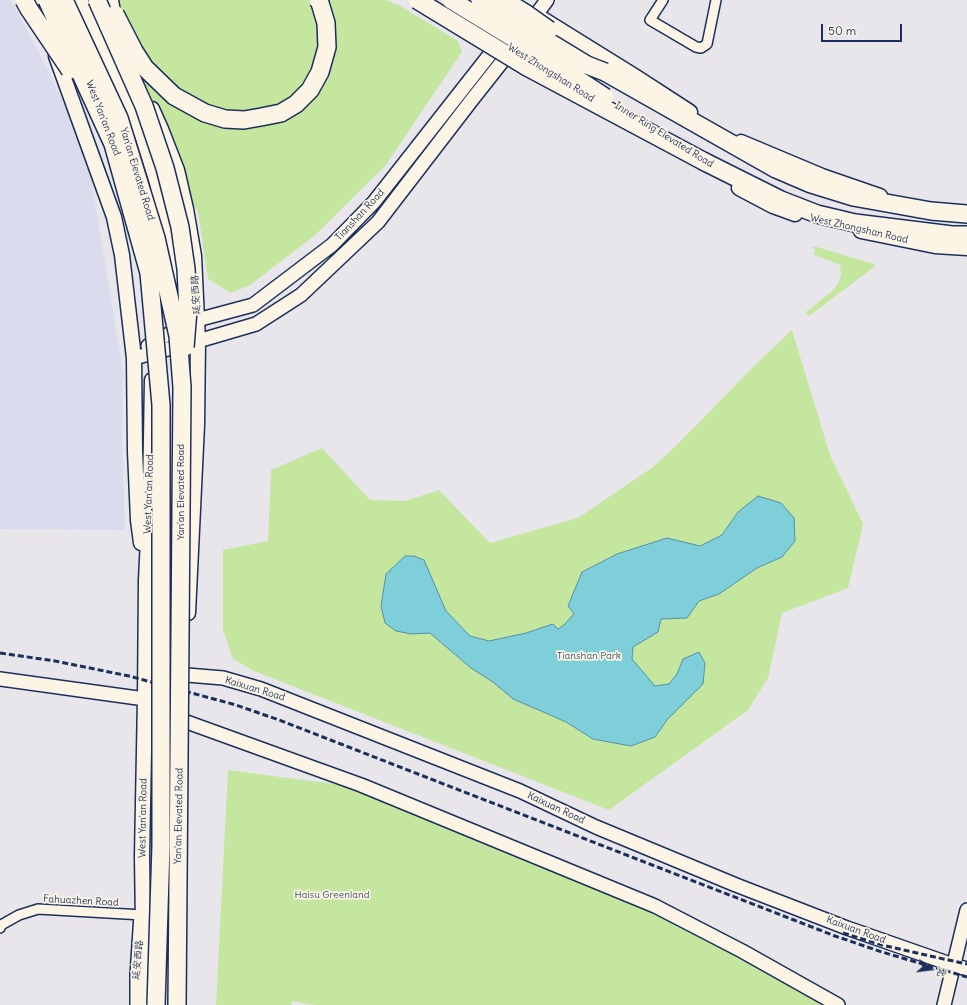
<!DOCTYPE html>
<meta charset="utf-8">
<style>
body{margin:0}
#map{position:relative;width:967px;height:1005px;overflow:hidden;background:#e8e6ea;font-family:Delius,"LXGW WenKai TC",sans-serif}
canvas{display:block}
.north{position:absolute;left:911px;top:949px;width:40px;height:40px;-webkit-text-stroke:3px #fcf5e5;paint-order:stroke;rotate:104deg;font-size:11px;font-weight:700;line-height:16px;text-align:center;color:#1b2f5e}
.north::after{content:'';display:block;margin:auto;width:14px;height:18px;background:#1b2f5e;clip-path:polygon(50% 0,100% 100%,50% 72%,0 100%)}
.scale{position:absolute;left:821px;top:24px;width:81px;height:18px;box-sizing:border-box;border:2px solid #1b2f5e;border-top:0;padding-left:5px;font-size:12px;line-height:14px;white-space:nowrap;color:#1b2f5e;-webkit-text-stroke:3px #fcf5e5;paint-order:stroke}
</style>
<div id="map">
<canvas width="967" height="1005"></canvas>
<div class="north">北</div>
<div class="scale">50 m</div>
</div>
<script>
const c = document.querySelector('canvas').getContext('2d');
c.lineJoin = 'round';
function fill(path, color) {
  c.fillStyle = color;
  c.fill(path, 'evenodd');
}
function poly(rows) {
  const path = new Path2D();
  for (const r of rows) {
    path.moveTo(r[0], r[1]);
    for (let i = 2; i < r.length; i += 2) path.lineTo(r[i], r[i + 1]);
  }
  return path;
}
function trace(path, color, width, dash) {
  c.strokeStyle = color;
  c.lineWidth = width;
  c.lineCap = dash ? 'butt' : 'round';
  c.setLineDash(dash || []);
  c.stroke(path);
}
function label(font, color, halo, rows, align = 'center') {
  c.font = font + ' Delius,"LXGW WenKai TC",sans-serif';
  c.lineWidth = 3.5;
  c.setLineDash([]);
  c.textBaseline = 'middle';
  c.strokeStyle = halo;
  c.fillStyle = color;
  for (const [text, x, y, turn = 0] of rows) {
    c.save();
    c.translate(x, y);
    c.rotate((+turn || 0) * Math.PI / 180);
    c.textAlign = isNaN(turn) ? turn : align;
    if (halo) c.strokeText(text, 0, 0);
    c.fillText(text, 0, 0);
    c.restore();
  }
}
fill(poly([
 [0,0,11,0,36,47,86,148,123,372,122,437,125,530,0,529]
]), '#dadced');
fill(poly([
 [109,0,386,0,400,6,458,41,462,52,385,166,314,236,250,285,231,293,208,279,198,212,131,88],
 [811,247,817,247,874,264,874,267,809,316,806,312,831,292,838,284,841,274,840,265,814,255,815,250],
 [792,330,830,455,863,524,848,588,782,613,768,678,748,710,609,810,254,671,233,659,223,630,223,550,268,541,271,470,322,448,370,500,405,501,439,490,490,543,578,518,653,467,677,445,756,364],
 [228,770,357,787,655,907,827,1005,315,1005,292,1001,291,1005,216,1005]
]), '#c5e69f');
const water = poly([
 [758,496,781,503,794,518,795,541,782,557,757,568,719,594,699,601,687,618,661,619,658,632,633,647,632,659,655,686,669,684,677,674,683,659,699,652,705,663,703,684,667,720,655,737,631,746,593,739,566,722,541,711,513,699,493,682,471,668,430,633,411,634,396,631,385,623,381,606,386,574,405,556,414,556,424,560,446,611,470,636,489,641,526,633,553,624,558,629,564,625,574,614,568,606,582,572,617,554,667,538,700,546,722,535,738,512,758,496]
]);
fill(water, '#7fcfdb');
trace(water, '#578fa9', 1);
const street = poly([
 [663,0,650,20,696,47,701,48,707,44,716,0],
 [0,928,1,925,19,915,38,909,143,915]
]);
const secondary = poly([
 [528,26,547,0],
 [148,346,153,342,197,320,253,305,332,245,374,202,491,53,500,39],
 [134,358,198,341,256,324,301,295,378,222,471,101,505,58,511,48],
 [0,679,145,699,184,721,361,785,655,906,742,951,838,1005],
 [155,693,187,675,223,678,261,689,520,791,596,827,736,885,847,928,953,965,967,969],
 [944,1005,967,910]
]);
const primary = poly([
 [80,0,142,135,157,183,171,254,175,295],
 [111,0,113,12,117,25],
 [39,1,49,33],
 [541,18,636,77,690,112],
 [56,56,114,217,122,255,134,358,135,451,138,520,141,543],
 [152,109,161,129,177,170,186,209,194,256,198,341,197,425,188,613],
 [741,142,822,176,880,196],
 [739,188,773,206,795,214],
 [861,231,935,246,967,248],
 [143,925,142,856,145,699,146,580,150,497,152,380]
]);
const highway = poly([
 [605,72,776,169,811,184,853,197,931,211,967,214],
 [705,162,781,200,817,214,855,223,952,235,967,235],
 [139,1005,139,975,143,915]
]);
trace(street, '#1b2f5e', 12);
trace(secondary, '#1b2f5e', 16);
trace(primary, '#1b2f5e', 17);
trace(highway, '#1b2f5e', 20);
trace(street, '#fcf5e5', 9);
trace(secondary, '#fcf5e5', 13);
trace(primary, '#fcf5e5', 14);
trace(highway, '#fcf5e5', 17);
trace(poly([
 [0,653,55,661,129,676,236,705,279,720,835,936,882,952,967,977],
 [843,933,882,945,930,956,967,964]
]), '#1b2f5e', 3, [6, 3]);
const highwayBridge = poly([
 [24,0,29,9,70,70],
 [47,0,113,144,149,273,161,405,161,845,156,1005],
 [64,0,119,118,156,238,178,336,182,387,177,1005],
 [97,0,144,106,165,168,180,227,186,269,188,310,185,347],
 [417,0,527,67,705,162],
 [451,0,541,55,605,97],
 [480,0,587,65,605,72],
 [504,0,525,13,549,30],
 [115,14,134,51,145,68,174,96,205,113,225,119,244,120,261,117,281,113,296,104,310,90,320,72,327,47,326,23,320,3,318,0]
]);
trace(highwayBridge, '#1b2f5e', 20, []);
trace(highwayBridge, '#fcf5e5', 17);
label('10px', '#1b2f5e', '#fcf5e5', [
 ["West Zhongshan Road",551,73,32],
 ["West Yan'an Road",103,118,69],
 ["Inner Ring Elevated Road",664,135,32],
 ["Yan'an Elevated Road",137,174,73],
 ["Tianshan Road",360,215,-47],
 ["West Zhongshan Road",859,229,13],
 ["延安西路",196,295,-93],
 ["Yan'an Elevated Road",181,492,-90],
 ["West Yan'an Road",149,494,-88],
 ["Kaixuan Road",255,689,17],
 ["Kaixuan Road",556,808,25],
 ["Yan'an Elevated Road",179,816,-89],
 ["West Yan'an Road",143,818,-89],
 ["Fahuazhen Road",81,901,3],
 ["Kaixuan Road",856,930,20],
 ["延安西路",138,960,-84]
]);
label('10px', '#3d546b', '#fcf5e5', [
 ["Tianshan Park",589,656],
 ["Haisu Greenland",332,895]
]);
</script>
